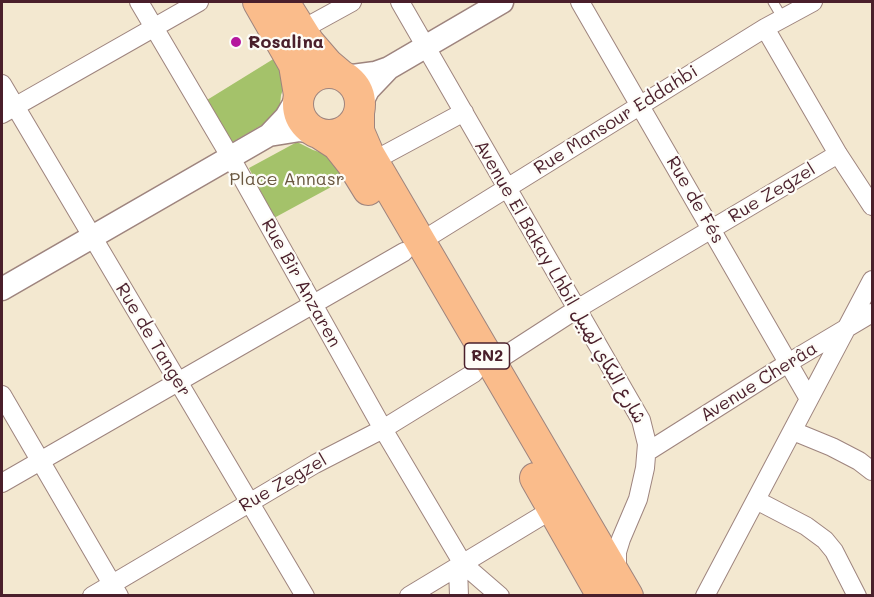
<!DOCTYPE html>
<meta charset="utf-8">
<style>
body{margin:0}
#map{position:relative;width:874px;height:597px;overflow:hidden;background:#f3e8d0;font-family:Mali,sans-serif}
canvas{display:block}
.frame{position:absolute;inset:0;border:3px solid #4a1f2b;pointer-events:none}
</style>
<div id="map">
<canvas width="874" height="597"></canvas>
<div class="frame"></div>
</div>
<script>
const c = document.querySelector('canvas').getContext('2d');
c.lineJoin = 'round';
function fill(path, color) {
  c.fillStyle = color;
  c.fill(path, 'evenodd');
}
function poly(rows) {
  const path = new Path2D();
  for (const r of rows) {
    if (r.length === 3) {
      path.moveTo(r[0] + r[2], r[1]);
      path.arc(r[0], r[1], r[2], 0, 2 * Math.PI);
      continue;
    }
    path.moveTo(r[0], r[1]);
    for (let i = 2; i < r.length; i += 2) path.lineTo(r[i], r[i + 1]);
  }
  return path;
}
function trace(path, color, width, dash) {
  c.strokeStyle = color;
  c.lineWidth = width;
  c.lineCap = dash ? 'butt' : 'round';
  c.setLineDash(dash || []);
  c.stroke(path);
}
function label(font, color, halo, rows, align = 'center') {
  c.font = font + ' Mali,"Playpen Sans Arabic",sans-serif';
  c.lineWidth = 4.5;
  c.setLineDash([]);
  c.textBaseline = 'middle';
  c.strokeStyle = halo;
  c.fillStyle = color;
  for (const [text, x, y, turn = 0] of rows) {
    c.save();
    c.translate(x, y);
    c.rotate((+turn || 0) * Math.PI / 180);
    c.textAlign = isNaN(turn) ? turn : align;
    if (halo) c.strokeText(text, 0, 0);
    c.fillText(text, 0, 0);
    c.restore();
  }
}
fill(poly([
 [275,58,287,79,281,95,279,115,231,143,207,100],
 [297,142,313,150,332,156,344,180,274,218,249,168]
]), '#a4c26a');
const service = poly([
 [773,2,783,19]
]);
const minor = poly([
 [139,2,231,158,383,429,463,564,500,596],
 [400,2,641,420,647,444,645,468,638,499,621,539,617,552,617,572],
 [580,2,809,399],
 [765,28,838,154,872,206],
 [301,30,352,2],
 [2,84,305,596],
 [2,114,199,2],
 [373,161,464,112],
 [420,242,765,28,813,2],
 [492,364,577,309,838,154],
 [2,395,119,596],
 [793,431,832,447,859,461,872,471],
 [647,452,788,363,872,313],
 [2,483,404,252],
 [756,500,806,526,825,540,834,551,857,596],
 [458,567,459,596],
 [92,596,315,464,383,429,474,373],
 [409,596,553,509],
 [705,596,872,280]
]);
const tertiary = poly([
 [345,77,375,73,389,68,502,2],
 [361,104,368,90,388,69],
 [269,135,300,130,315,132],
 [2,289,269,135,286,117,299,95]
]);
const trunk = poly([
 [258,2,294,65,299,95],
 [284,2,309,42,328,64,341,75],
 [329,104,31],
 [359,113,359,131,368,152,628,596],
 [320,134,337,145,352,164,368,190],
 [535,478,602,596]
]);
trace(service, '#9e847e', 11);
trace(minor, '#9e847e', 20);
trace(tertiary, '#9e847e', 25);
trace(trunk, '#9e847e', 32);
trace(service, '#fff', 9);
trace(minor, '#fff', 18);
trace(tertiary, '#fff', 22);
trace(trunk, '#fabc8b', 30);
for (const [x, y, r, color] of [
 [236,42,6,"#b5179e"]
]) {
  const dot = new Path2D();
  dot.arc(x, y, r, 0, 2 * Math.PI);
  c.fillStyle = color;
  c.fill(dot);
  trace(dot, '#fdfcf7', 2);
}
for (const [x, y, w] of [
 [487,356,45]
]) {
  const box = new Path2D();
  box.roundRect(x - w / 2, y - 13, w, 26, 4.5);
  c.fillStyle = '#fdfcf7';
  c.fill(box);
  trace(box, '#4a1f2b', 1.5);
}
label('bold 16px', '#4a1f2b', null, [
 ["RN2",487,356]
]);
label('bold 18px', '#4a1f2b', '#fdfcf7', [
 ["Rosalina",248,42]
], 'left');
label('18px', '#4a1f2b', '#fdfcf7', [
 ["Rue Mansour Eddahbi",616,120,-32],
 ["Rue Zegzel",772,193,-31],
 ["Rue de Fés",695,200,60],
 ["Avenue El Bakay Lhbil شارع البكاي لهبيل",560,282,60],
 ["Rue Bir Anzaren",301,283,61],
 ["Rue de Tanger",153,340,59],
 ["Avenue Cherâa",759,382,-32],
 ["Rue Zegzel",283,483,-30]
]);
label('18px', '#6a5841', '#fdfcf7', [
 ["Place Annasr",287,179]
]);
</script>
